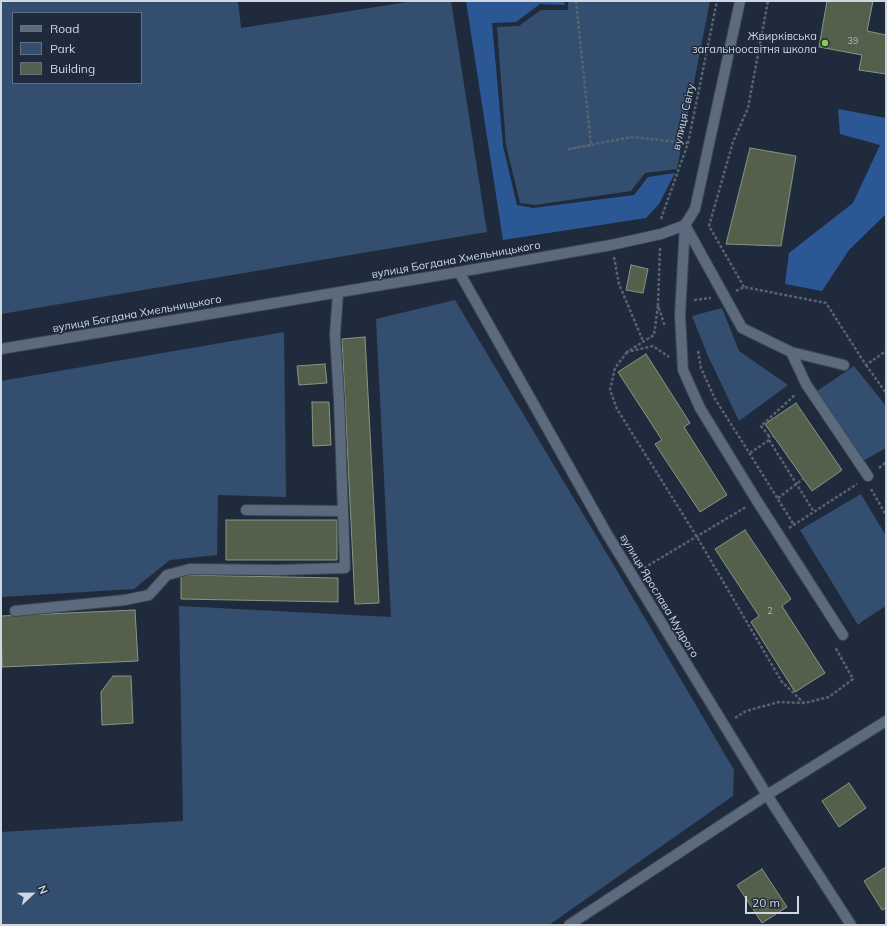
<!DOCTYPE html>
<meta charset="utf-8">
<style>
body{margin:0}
#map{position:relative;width:887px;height:926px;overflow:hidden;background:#1f2b3c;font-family:Mulish,sans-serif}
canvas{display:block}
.frame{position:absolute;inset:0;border:2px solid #cfd7e3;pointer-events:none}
.legend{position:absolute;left:12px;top:12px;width:130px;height:72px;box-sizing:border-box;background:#1f2b3c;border:1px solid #65707f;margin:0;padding:5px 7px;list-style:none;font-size:12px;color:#cfd7e3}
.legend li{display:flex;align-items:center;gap:8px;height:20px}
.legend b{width:20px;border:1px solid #65707f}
.north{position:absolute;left:12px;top:874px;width:40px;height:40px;-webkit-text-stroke:3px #1f2b3c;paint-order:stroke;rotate:68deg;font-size:11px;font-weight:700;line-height:16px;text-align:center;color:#cfd7e3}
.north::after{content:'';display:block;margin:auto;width:14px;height:18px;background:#cfd7e3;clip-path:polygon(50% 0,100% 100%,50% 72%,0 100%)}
.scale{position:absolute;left:745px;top:896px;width:54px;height:18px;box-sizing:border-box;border:2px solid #cfd7e3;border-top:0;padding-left:5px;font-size:12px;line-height:14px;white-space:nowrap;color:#cfd7e3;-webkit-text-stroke:3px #1f2b3c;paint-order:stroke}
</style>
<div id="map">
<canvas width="887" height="926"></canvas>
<div class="frame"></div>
<ul class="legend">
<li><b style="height:5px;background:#5c6a7e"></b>Road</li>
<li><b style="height:11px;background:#344e70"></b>Park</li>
<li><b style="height:11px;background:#54604b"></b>Building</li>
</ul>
<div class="north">N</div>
<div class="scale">20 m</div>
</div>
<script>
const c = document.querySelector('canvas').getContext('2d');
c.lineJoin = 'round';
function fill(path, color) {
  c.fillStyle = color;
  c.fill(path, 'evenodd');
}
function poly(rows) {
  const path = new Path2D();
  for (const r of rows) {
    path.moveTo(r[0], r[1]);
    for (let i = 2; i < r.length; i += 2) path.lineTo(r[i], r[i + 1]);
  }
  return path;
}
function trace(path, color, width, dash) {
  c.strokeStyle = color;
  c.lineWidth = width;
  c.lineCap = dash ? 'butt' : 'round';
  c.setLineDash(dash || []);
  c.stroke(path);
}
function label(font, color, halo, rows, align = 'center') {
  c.font = font + ' Mulish,sans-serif';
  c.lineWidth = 3;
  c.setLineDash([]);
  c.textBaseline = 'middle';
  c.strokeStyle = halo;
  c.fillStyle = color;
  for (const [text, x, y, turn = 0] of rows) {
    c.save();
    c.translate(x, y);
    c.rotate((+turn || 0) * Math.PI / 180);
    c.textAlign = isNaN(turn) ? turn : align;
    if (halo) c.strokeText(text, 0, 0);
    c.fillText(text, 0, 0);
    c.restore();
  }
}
fill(poly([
 [1,1,238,1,241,28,414,1,451,1,487,232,1,314],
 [13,13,141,13,141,83,13,83],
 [568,1,710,1,677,169,645,173,631,191,535,205,520,203,506,145,497,27,519,26,541,10,568,10],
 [455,300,613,564,734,770,733,796,549,925,1,925,1,832,183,821,179,606,391,617,376,319],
 [722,308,739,351,788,385,739,421,708,356,692,316],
 [284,332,286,497,218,495,217,555,170,560,134,589,1,597,1,381],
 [854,366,886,406,886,448,863,461,817,391],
 [861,494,886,536,886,606,864,620,858,625,800,530]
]), '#344e70');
fill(poly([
 [466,1,564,1,565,5,540,4,516,22,492,23,503,146,517,205,533,208,634,195,648,177,675,173,659,204,646,218,503,240],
 [838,109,886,118,886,214,849,250,822,291,785,284,789,253,853,203,880,145,840,134]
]), '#2b5894');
const building = poly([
 [827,1,873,1,867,31,886,35,886,74,859,70,862,55,819,47,827,1],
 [750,148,796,156,781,246,726,244,750,148],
 [631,265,648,269,643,293,626,290,631,265],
 [365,337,379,603,355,604,342,339,365,337],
 [646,354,690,423,684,427,727,495,700,512,655,444,662,440,618,372,646,354],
 [325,364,327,383,299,385,297,366,325,364],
 [312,402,329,402,331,445,313,446,312,402],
 [796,403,842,470,812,491,765,424,796,403],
 [226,520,337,520,337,560,226,560,226,520],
 [745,530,791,599,782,606,825,673,795,692,751,622,759,616,715,549,745,530],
 [181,575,338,578,338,602,181,599,181,575],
 [135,610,138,661,2,667,1,616,135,610],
 [113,676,131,676,133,723,102,725,101,692,113,676],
 [849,783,866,808,839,827,822,801,849,783],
 [886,867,886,908,882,910,864,881,886,867],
 [762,869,787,907,762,923,737,885,762,869]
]);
fill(building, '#54604b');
trace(building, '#899680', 1);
const minor = poly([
 [685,225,680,315,683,370,700,408,757,501,843,635],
 [685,225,742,328,791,352,844,365],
 [459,272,607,534,767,795,851,925],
 [1,349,459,272,611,245,661,234,685,225,695,209,700,186,740,1],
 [791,352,806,384,868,476],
 [246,510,343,511],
 [15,611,125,600,149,595,167,575,190,569,278,570,345,568,339,399,335,334,338,293],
 [569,925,767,795,886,721]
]);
trace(minor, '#3c4755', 12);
trace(poly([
 [576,1,591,145,569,149,632,137,688,143],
 [661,219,688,143,717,1],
 [660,248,658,305,665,327],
 [614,257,619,284,643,341],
 [744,287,709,226,733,142,748,108,768,1],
 [736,291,744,287,826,303,866,365,886,351],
 [694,300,711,298],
 [658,306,654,335,627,352,653,346,669,357],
 [698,351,701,368,715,399,743,443,794,525],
 [627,352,615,368,610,390,617,409,697,537,782,682,804,703],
 [866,365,886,393],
 [769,436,761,426,796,394],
 [769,440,814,512],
 [750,453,769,440,769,436,773,436],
 [879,468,886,462],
 [871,489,886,515],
 [778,498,803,479],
 [789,528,857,484],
 [644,568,746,507],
 [735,718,746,711,779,702,804,703,829,697,853,679,835,647]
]), '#586372', 2.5, [3, 2]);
trace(minor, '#5c6a7e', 10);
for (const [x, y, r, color] of [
 [825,43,4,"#8ace47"]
]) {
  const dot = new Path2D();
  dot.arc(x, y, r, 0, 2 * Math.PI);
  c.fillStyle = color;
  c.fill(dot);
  trace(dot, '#1f2b3c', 1.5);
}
label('9px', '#b0b9bd', null, [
 ["39",853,41],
 ["2",770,611]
]);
label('11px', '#cfd7e3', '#1f2b3c', [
 ["Жвирківська",817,37],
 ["загальноосвітня школа",817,50]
], 'right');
label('11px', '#cfd7e3', '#1f2b3c', [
 ["вулиця Світу",684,117,-77],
 ["вулиця Богдана Хмельницького",456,260,-10],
 ["вулиця Богдана Хмельницького",137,314,-10],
 ["вулиця Ярослава Мудрого",659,596,59]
]);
</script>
